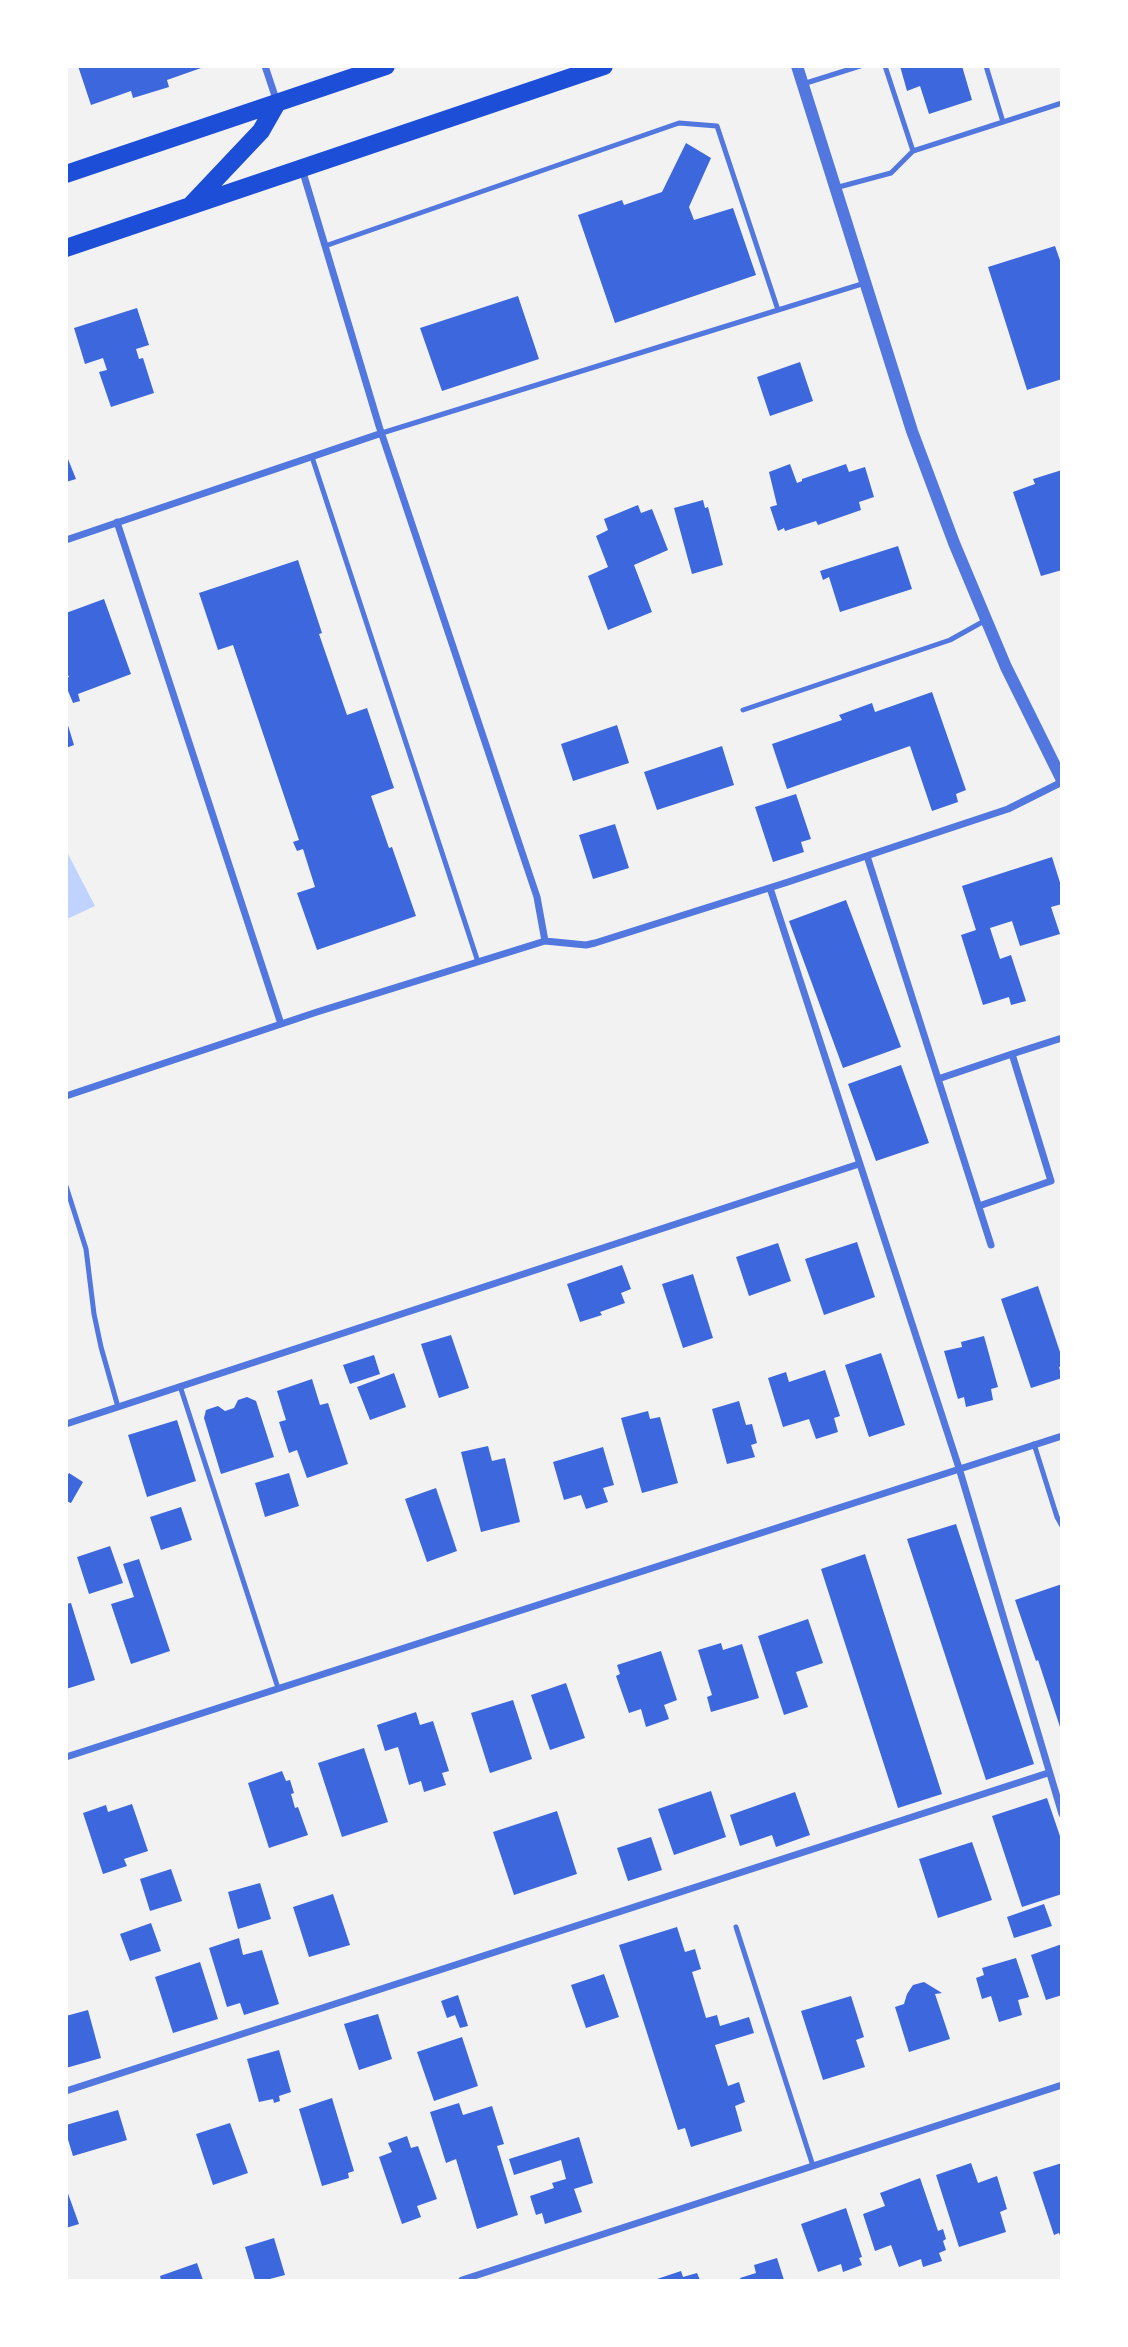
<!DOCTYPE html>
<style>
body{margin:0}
#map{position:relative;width:1128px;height:2347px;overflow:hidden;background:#f2f2f2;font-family:"Fira Sans Condensed",sans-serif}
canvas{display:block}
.frame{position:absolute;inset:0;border:68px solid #fff;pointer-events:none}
</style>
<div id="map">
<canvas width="1128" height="2347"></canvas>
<div class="frame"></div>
</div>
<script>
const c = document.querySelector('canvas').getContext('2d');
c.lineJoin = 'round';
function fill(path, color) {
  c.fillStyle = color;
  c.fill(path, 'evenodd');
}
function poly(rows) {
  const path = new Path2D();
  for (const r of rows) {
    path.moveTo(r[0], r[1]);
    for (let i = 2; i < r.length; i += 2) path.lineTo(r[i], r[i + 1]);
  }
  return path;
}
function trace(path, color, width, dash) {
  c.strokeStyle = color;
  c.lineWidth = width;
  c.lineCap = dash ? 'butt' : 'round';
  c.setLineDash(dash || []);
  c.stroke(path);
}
fill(poly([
 [67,852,95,906,67,919,66,919]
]), '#bfd3fe');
fill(poly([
 [78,66,204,66,204,67,167,80,169,87,133,98,131,91,91,105],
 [900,66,962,66,972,100,929,114,920,86,907,91],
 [686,143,711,158,689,207,694,220,733,208,756,275,615,323,578,215,622,200,624,205,662,192],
 [1055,246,1062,266,1062,379,1027,390,988,267],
 [518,296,539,359,442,391,420,328],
 [137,308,149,345,136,349,139,359,143,358,154,393,111,407,99,372,107,370,103,358,85,364,74,328],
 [800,362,813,401,770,416,757,377],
 [66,454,76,479,66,482],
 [790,464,797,483,802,481,802,479,846,464,849,472,865,467,874,497,859,502,861,510,818,525,816,521,785,531,784,528,778,531,770,507,777,505,769,472],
 [1062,470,1062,570,1041,576,1013,492,1035,484,1033,479],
 [703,500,705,508,708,507,723,565,692,574,674,508],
 [638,505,641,513,652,509,668,550,634,565,652,612,608,630,588,576,608,567,596,536,608,530,604,519],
 [898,546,912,589,840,612,829,577,823,580,820,571],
 [298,560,322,633,319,634,347,715,367,708,394,788,371,796,389,848,392,847,416,916,317,950,297,893,315,887,303,849,297,851,293,842,299,840,233,645,218,650,199,593],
 [104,599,131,674,78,694,80,701,73,703,66,686,66,678,69,677,66,671,66,613],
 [932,692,966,790,956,794,958,802,932,811,910,746,787,789,772,744,842,720,839,715,872,703,875,712],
 [67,722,74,745,66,748,66,723],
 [617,725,629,763,573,781,561,744],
 [722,746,734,785,657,810,644,772],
 [796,794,811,839,801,842,804,852,773,862,755,807],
 [615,824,629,868,593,879,579,835],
 [1052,857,1062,889,1062,904,1051,907,1060,934,1020,946,1012,921,990,928,1000,959,1011,955,1026,1001,1011,1005,1009,997,983,1005,961,935,976,930,962,886],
 [846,900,901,1047,843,1068,789,921],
 [901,1065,929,1143,876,1161,848,1084],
 [857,1242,875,1297,824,1315,805,1259],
 [778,1243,791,1281,749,1296,736,1257],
 [622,1265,631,1289,621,1293,625,1303,600,1312,602,1315,580,1322,567,1284],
 [693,1274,713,1338,683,1348,662,1284],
 [1038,1286,1062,1358,1062,1366,1059,1367,1062,1378,1031,1388,1001,1299],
 [451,1335,469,1388,439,1398,421,1344],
 [984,1336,998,1387,991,1389,993,1400,966,1407,964,1397,958,1399,944,1351,962,1347,961,1342],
 [881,1353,905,1425,869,1437,845,1365],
 [374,1355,380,1374,350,1384,343,1365],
 [825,1370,840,1416,834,1418,838,1432,816,1439,809,1419,783,1427,768,1378,786,1372,789,1382],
 [394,1373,406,1407,370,1420,357,1387],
 [312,1379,320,1405,328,1403,348,1464,307,1478,297,1450,289,1453,279,1422,286,1420,277,1391],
 [247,1397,256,1401,274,1457,221,1474,204,1418,206,1410,218,1406,225,1411,234,1408,238,1400],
 [739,1401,746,1425,752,1424,757,1443,751,1445,755,1457,727,1464,712,1409],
 [648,1411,650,1419,660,1417,678,1483,642,1493,621,1418],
 [177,1420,196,1481,147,1497,128,1435],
 [488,1446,492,1461,505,1458,520,1522,481,1532,461,1452],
 [603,1447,614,1485,603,1488,608,1502,586,1509,581,1495,564,1500,553,1462],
 [69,1473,83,1482,71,1503,66,1501,66,1478],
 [289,1473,299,1506,265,1517,255,1483],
 [436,1488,457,1551,427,1562,405,1499],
 [181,1507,192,1540,161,1550,150,1517],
 [956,1524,1034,1764,986,1780,907,1539],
 [110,1546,123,1583,89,1594,77,1557],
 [865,1554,942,1794,898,1808,821,1569],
 [139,1559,170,1651,131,1664,111,1604,134,1597,123,1564],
 [1062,1584,1062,1730,1061,1730,1038,1660,1036,1661,1015,1600],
 [71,1603,95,1680,66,1689,66,1604],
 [808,1619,823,1663,796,1672,808,1707,784,1715,758,1636],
 [721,1643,723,1650,742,1644,759,1698,711,1712,707,1697,712,1695,698,1650],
 [661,1651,677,1700,664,1705,669,1719,646,1727,641,1709,629,1713,616,1676,620,1674,617,1665],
 [566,1683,585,1738,550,1750,531,1695],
 [513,1700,532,1759,490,1773,471,1713],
 [416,1712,420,1725,433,1721,449,1771,442,1773,446,1785,424,1792,421,1781,409,1785,398,1747,385,1751,377,1725],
 [364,1748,388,1822,342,1837,318,1763],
 [282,1771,286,1781,290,1780,294,1793,291,1794,295,1808,298,1807,308,1835,269,1848,248,1783],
 [711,1791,726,1837,674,1855,658,1809],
 [795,1792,810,1835,776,1847,772,1835,740,1846,730,1815],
 [1047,1798,1062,1842,1062,1894,1022,1907,992,1816],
 [132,1804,148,1851,124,1859,127,1866,103,1874,83,1813,106,1805,108,1812],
 [557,1811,577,1874,514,1895,493,1832],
 [651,1837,662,1870,628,1881,617,1848],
 [972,1842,992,1900,938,1918,919,1859],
 [171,1869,182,1901,150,1911,140,1879],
 [260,1883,271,1919,238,1929,228,1892],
 [333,1894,350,1945,309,1957,293,1907],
 [1044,1904,1052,1926,1014,1938,1007,1917],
 [151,1923,161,1951,130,1961,120,1934],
 [677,1927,685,1952,695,1949,701,1969,692,1972,706,2018,717,2015,720,2026,749,2017,754,2033,715,2045,728,2086,739,2082,745,2102,735,2106,742,2131,691,2147,685,2128,678,2130,619,1945],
 [239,1938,243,1955,262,1950,279,2004,244,2015,240,2003,227,2007,209,1948],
 [1062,1944,1062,1995,1046,2000,1031,1955],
 [1016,1958,1029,1997,1018,2000,1022,2015,999,2022,991,1996,982,1999,976,1978,984,1975,982,1968],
 [200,1962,218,2019,173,2033,155,1977],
 [604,1974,619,2017,586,2028,571,1985],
 [924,1982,942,1993,935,1994,950,2039,909,2052,895,2007,904,2004,907,1994,913,1985],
 [458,1995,468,2026,460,2028,455,2015,447,2018,441,2001],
 [851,1996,864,2037,856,2040,865,2067,823,2080,801,2011],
 [88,2010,101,2058,66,2068,66,2016],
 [378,2014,392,2059,359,2070,344,2024],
 [462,2037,478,2086,434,2101,417,2052],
 [279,2050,291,2092,279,2096,280,2101,274,2103,273,2099,259,2102,247,2059],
 [332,2098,354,2171,348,2173,349,2178,322,2186,299,2109],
 [459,2103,463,2115,492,2106,504,2144,497,2146,518,2215,477,2229,456,2159,446,2163,430,2112],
 [118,2110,127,2140,73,2156,66,2133,66,2125],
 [230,2123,248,2173,213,2185,196,2134],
 [407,2136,411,2148,418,2146,437,2199,417,2206,421,2217,402,2224,379,2157,392,2152,388,2143],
 [579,2137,593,2183,574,2189,582,2212,545,2224,542,2213,536,2215,530,2196,554,2188,552,2183,566,2179,561,2160,514,2175,509,2159],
 [971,2163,978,2183,997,2176,1007,2209,1000,2212,1006,2232,959,2247,936,2175],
 [1062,2163,1062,2238,1061,2238,1059,2233,1054,2235,1033,2172],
 [920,2178,938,2231,943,2229,946,2239,943,2241,946,2250,939,2253,942,2261,923,2267,921,2259,899,2267,891,2245,875,2251,863,2214,885,2206,880,2193],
 [66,2188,79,2224,66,2228],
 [846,2208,862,2257,859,2258,862,2265,843,2272,841,2264,818,2272,801,2224],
 [274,2238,285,2275,266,2280,255,2280,245,2247],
 [777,2258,784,2280,741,2280,740,2278,756,2273,754,2265],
 [197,2263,203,2280,161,2280,160,2276],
 [681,2271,683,2277,697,2273,700,2280,654,2280]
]), '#3d67dc');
trace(poly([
 [885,66,913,151],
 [986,66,1003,122],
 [803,84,860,66],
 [835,188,891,173,913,151,1062,103],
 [325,246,679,123,717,126,778,310],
 [382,433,865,283],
 [312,457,478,962],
 [743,710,950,640,986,620],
 [66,1186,86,1249,94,1314,101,1347,118,1407],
 [180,1386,278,1688],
 [1034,1444,1057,1517,1062,1526],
 [736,1927,813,2166]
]), '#5277de', 5);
trace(poly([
 [265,66,277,102],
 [302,169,379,426,537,897,545,941],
 [117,522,281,1024],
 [66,540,382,433],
 [867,856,991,1245],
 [770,888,959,1468,1062,1814],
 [1012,1054,1062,1038],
 [938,1079,1012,1054,1051,1181,979,1206],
 [66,1096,317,1012,545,941,586,945,595,943,788,882,1008,809,1062,782],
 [66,1424,859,1164],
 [66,1757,1062,1436],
 [66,2091,1048,1773],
 [462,2280,1062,2085]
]), '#5277de', 7);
trace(poly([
 [797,66,912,431,954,543,1006,667,1062,780]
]), '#5277de', 12);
trace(poly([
 [66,174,386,66],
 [192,204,261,131,277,103],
 [66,248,604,66]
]), '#1d4ed8', 18);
</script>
